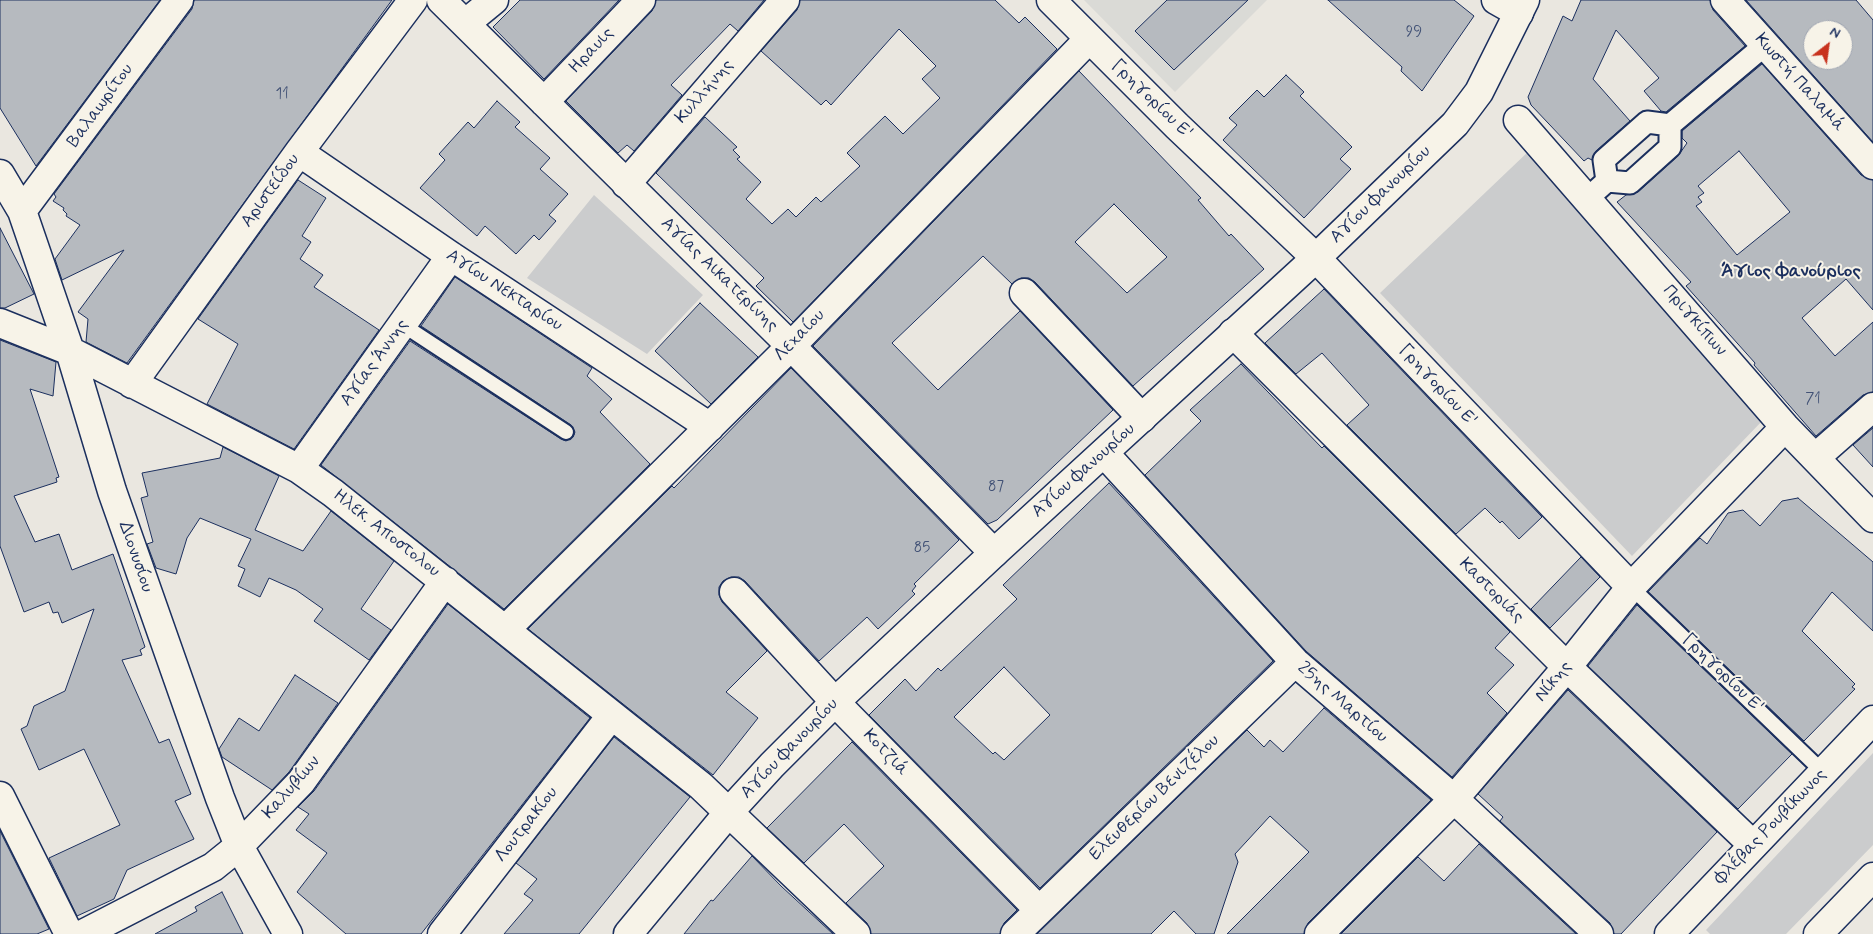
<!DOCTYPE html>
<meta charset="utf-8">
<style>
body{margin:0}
#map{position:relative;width:1873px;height:934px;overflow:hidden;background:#eae7e0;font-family:Mynerve,sans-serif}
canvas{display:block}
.north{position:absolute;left:1803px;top:20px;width:50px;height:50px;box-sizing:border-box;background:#f7f3e8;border:1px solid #9fa5b1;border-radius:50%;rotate:30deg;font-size:14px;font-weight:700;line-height:20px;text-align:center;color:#1b2f5e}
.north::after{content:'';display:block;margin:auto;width:18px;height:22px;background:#c8321e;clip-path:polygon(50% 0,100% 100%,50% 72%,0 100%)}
</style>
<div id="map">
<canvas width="1873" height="934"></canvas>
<div class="north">N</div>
</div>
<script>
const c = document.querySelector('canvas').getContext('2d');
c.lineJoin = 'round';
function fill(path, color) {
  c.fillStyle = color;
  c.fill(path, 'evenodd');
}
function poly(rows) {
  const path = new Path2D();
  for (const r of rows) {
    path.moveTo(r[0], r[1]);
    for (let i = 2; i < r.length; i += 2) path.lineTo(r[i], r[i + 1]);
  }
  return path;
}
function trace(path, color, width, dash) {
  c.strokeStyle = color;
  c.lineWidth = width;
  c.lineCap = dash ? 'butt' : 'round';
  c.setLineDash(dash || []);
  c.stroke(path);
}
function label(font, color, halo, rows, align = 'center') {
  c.font = font + ' Mynerve,sans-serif';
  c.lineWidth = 4;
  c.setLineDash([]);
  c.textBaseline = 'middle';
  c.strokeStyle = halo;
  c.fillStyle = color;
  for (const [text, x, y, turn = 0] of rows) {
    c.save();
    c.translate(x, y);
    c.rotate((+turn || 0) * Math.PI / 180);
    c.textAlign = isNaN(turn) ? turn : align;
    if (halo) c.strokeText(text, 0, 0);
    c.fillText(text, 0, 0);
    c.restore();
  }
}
fill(poly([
 [1084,0,1267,0,1175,92]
]), '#dadad6');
fill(poly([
 [1531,149,1764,419,1632,556,1380,293],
 [594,195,703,295,647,354,527,278],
 [1873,753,1873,845,1786,934,1710,934,1706,930]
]), '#cbcccd');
const building = poly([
 [0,0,160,0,36,166,0,108,0,0],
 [194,0,392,0,127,363,86,342,88,319,78,312,124,250,62,280,55,259,80,225,66,216,67,214,63,210,64,208,53,201,56,197,54,194,192,9,194,0],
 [520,0,619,0,544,79,493,27,520,0],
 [656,0,764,0,738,31,730,24,671,85,682,95,634,151,627,145,618,153,566,101,652,11,656,0],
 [800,0,995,0,1019,23,1025,17,1057,49,793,322,756,286,764,278,656,173,705,117,737,147,733,150,740,157,737,159,761,182,746,199,772,224,788,209,796,217,816,197,821,202,860,166,847,153,885,116,903,134,940,98,922,79,936,66,899,29,831,105,826,100,821,105,761,51,797,10,800,0],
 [1167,0,1248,0,1174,70,1135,31,1167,0],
 [1328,0,1454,0,1474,16,1422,91,1401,71,1402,67,1328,0],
 [1581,0,1710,0,1713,10,1745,46,1666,112,1661,111,1644,91,1659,78,1616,30,1593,79,1630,121,1596,151,1592,160,1588,158,1584,161,1531,105,1528,97,1563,16,1572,21,1581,0],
 [1746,0,1856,0,1873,20,1873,142,1746,0],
 [1813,30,1843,30,1843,60,1813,60,1813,30],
 [1762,64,1861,175,1873,180,1873,310,1846,279,1802,318,1835,356,1873,322,1873,392,1863,395,1816,436,1754,365,1755,363,1686,286,1691,282,1617,202,1626,195,1638,192,1678,156,1687,143,1682,138,1682,131,1762,64],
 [1739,151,1790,212,1737,255,1696,206,1702,202,1698,197,1704,193,1698,186,1739,151],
 [1079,71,1201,198,1198,200,1229,236,1231,234,1264,269,1133,386,1035,282,1029,278,1021,278,1012,284,983,256,892,343,938,390,1020,311,1113,410,997,520,988,524,813,346,1079,71],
 [1114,204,1167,257,1127,293,1075,242,1114,204],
 [1286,75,1304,92,1300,96,1352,147,1340,159,1351,169,1304,218,1223,140,1237,125,1229,118,1257,90,1264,97,1286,75],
 [497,101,520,122,515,127,550,158,540,169,568,194,549,215,556,221,539,240,534,235,516,254,485,226,477,236,420,188,445,160,439,154,468,122,474,128,497,101],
 [298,180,326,198,302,236,311,242,300,259,323,275,314,287,379,330,294,449,207,404,238,344,198,319,298,180],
 [0,228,34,294,5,308,0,308,0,228],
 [455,277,592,368,587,376,612,399,600,412,650,464,504,609,321,465,410,341,561,439,566,441,573,437,575,432,571,425,421,326,455,277],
 [1324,289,1542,517,1519,539,1502,521,1500,523,1485,508,1456,534,1347,425,1369,405,1322,353,1296,374,1265,343,1324,289],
 [700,303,758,357,711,404,655,351,700,303],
 [0,340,56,362,53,396,30,389,59,477,56,478,57,482,14,496,35,542,59,534,72,570,113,554,145,647,140,650,142,655,122,660,159,743,169,739,191,794,175,801,194,839,127,870,114,899,77,916,49,858,120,825,84,749,39,770,21,729,27,726,34,706,65,691,94,609,62,623,58,612,53,613,49,602,24,612,0,546,0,340],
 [1241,364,1322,448,1324,446,1510,632,1495,648,1514,665,1487,693,1507,713,1452,777,1306,651,1145,475,1201,421,1190,410,1241,364],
 [791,368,959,540,914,584,916,586,912,591,915,594,878,629,867,617,819,661,745,581,739,577,731,577,723,581,719,587,719,595,722,602,767,651,726,692,758,718,713,775,528,629,672,486,674,488,791,368],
 [1873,428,1873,467,1853,445,1873,428],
 [223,447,279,476,255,530,303,551,331,511,394,561,361,609,391,630,369,660,314,621,323,609,296,590,269,578,260,597,238,586,245,569,238,566,251,539,200,518,187,538,176,574,156,568,147,544,153,542,141,498,148,496,142,473,220,458,223,447],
 [1109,483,1273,661,1040,888,869,715,905,679,916,691,938,668,941,671,1017,599,1003,585,1109,483],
 [1004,667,1050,715,1004,760,995,752,993,754,954,717,1004,667],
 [1798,498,1873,562,1873,631,1832,592,1802,631,1855,684,1852,687,1855,689,1804,741,1648,592,1700,538,1707,544,1728,513,1743,510,1760,526,1782,501,1798,498],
 [1581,557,1600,577,1550,628,1531,609,1581,557],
 [448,604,590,718,421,934,346,934,297,892,327,853,296,830,309,814,298,807,314,791,448,604],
 [1637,605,1792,754,1738,809,1588,666,1637,605],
 [295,675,338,703,289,772,272,790,222,757,219,749,239,718,259,731,295,675],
 [1568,690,1717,832,1621,934,1614,934,1610,923,1500,821,1503,817,1478,794,1568,690],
 [1324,708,1431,800,1308,923,1304,934,1227,934,1309,852,1270,816,1235,854,1238,862,1214,934,1196,934,1174,911,1151,934,1037,934,1247,730,1264,747,1270,740,1283,752,1324,708],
 [614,737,690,797,579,934,504,934,533,900,524,894,537,879,516,863,614,737],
 [852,742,1017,910,1004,923,1000,934,871,934,867,923,846,903,884,866,844,824,804,863,767,828,852,742],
 [0,831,49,929,37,934,0,934,0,831],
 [1479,844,1576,934,1341,934,1418,857,1444,881,1479,844],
 [752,856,781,886,833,934,684,934,711,900,713,901,752,856],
 [222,892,243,934,155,934,197,911,195,907,222,892]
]);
fill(building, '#b6babf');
trace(building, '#1b2f5e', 1);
const service = poly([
 [403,325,566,432],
 [1631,587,1823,772]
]);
const pedestrian = poly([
 [1670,125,1765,45],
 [1587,199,1607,181,1630,183,1670,147,1670,125,1647,122,1604,160,1607,181]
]);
const minor = poly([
 [441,0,791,346,994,553],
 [1051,0,1177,126,1316,258,1631,587],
 [1496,0,1519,13],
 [1725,0,1873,165],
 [466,23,494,0],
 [544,102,641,0],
 [1518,120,1785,427,1873,518],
 [299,152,451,256,710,427],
 [0,174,22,211,70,351,112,491,220,798,239,846,288,934],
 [626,184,785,0],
 [22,211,179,0],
 [1024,293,1142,418],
 [0,323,70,351,299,469,333,493,701,786,856,934],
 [1233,333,1567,667,1753,845],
 [132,384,299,152,413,0],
 [1104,453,1295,662,1454,799,1599,934],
 [1816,457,1873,407],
 [299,469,451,256],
 [734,592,835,702,1039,910],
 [506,629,791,346,1089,39],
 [0,796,69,934],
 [83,934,213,867,239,846,301,782,445,581],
 [442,934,611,716],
 [1015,934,1295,662],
 [1319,934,1454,799,1567,667,1631,587,1785,427],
 [1818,934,1873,877]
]);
const tertiary = poly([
 [628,934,729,812,772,765,835,702,994,553,1316,258,1455,124,1479,92,1525,0],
 [1669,934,1873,720]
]);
trace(service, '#1b2f5e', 18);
trace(pedestrian, '#1b2f5e', 25);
trace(minor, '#1b2f5e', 31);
trace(tertiary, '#1b2f5e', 31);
trace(service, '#f7f3e8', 14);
trace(pedestrian, '#f7f3e8', 21);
trace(minor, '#f7f3e8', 28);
trace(tertiary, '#f7f3e8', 28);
label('15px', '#425276', null, [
 ["99",1414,33],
 ["11",282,95],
 ["71",1813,400],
 ["87",996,488],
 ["85",922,549]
]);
label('18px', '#1b2f5e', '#f7f3e8', [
 ["Ηραυις",592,51,-47],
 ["Κωστή Παλαμά",1799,83,48],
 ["Κυλλήνης",705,92,-49],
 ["Γρηγορίου Ε'",1151,100,44],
 ["Βαλαωρίτου",101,106,-54],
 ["Αριστείδου",271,191,-54],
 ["Αγίου Φανουρίου",1381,195,-44],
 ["Αγίας Αικατερίνης",719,275,44],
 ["Αγίου Νεκταρίου",504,291,33],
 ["Πριγκίπων",1694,321,49],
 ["Λεχαίου",800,336,-46],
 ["Αγίας Άννης",375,363,-54],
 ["Γρηγορίου Ε'",1437,386,47],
 ["Αγίου Φανουρίου",1084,471,-42],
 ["Ηλεκ. Αποστολου",386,534,38],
 ["Διονυσίου",135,557,71],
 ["Καστοριάς",1491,591,45],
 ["Γρηγορίου Ε'",1722,674,44],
 ["Νίκης",1554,682,-50],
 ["25ης Μαρτίου",1342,703,41],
 ["Αγίου Φανουρίου",790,749,-46],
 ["Κοτζιά",885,753,46],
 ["Καλυβίων",292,788,-49],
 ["Ελευθερίου Βενιζέλου",1155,798,-44],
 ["Λουτρακίου",527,825,-52],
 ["Φλέβας Ρουβίκωνος",1771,827,-46]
]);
label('bold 19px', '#1b2f5e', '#f7f3e8', [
 ["Άγιος Φανούριος",1791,272]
]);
</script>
